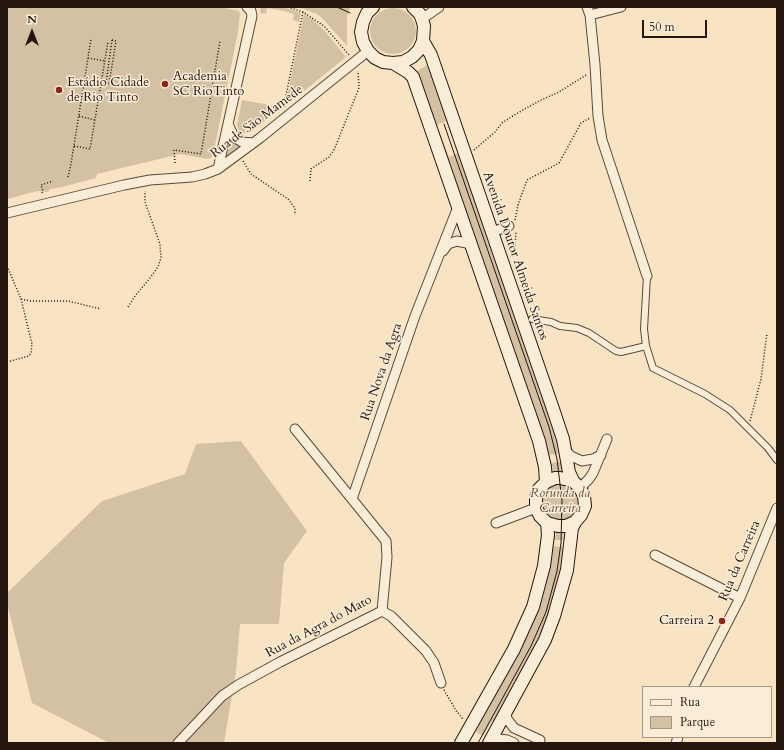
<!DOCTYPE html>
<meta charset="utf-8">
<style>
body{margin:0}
#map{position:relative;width:784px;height:750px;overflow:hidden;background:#f8e4c2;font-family:Cardo,serif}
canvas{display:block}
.frame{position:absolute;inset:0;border:8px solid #25150f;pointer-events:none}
.legend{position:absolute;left:642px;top:686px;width:130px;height:52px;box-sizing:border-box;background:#faedd7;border:1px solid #a59787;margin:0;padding:5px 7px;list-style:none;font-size:12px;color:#25150f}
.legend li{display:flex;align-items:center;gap:8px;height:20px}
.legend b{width:20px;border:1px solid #a59787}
.north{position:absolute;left:12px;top:12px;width:40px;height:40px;-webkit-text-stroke:3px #faedd7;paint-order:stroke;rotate:0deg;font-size:11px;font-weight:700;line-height:16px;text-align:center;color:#25150f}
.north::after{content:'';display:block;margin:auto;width:14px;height:18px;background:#25150f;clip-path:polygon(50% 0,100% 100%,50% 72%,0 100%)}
.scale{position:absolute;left:642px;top:20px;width:65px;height:18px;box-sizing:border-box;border:2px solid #25150f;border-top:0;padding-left:5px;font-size:12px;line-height:14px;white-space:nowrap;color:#25150f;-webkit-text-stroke:3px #faedd7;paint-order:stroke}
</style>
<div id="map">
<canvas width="784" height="750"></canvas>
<div class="frame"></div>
<ul class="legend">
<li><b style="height:5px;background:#faedd7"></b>Rua</li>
<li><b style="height:11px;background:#d4c1a4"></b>Parque</li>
</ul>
<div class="north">N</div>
<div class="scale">50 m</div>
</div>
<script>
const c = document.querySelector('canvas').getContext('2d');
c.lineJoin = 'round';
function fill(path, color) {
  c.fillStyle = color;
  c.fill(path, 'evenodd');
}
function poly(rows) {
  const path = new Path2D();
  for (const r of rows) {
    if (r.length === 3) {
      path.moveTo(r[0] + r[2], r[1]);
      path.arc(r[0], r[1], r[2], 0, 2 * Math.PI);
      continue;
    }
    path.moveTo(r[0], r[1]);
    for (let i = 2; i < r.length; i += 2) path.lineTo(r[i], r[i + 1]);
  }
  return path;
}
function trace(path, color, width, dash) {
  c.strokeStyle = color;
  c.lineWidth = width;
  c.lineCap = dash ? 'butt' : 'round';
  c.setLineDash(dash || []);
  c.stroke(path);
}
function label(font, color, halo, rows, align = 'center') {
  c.font = font + ' Cardo,serif';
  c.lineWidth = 3;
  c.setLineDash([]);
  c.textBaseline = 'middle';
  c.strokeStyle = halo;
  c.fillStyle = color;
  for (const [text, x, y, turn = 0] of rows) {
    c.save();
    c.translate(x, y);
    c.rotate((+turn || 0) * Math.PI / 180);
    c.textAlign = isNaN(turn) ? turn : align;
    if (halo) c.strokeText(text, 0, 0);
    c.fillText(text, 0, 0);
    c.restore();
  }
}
fill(poly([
 [7,7,220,7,239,11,240,13,238,32,213,155,211,158,207,159,180,154,97,174,96,178,62,187,50,189,48,192,38,191,7,199],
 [261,7,282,7,293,10,301,13,299,22,293,20,294,14,284,11,267,8,266,14,260,13],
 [298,7,351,7,347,16,347,46,323,19,317,14],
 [393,31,23],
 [304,14,311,18,325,31,346,57,288,104,286,102],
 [428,64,554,428,558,447,557,447,558,454,547,455,542,436,522,374,415,73],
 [446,121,458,153,449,157,437,125],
 [242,100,281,107,282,108,251,132,243,134,239,131,237,125],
 [230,138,241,145,228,156,226,155],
 [241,441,307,531,284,563,279,624,240,624,236,672,224,743,109,743,32,703,7,604,7,593,102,501,185,474,196,444],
 [563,461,565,472,557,472,550,474,549,470,553,470,551,463],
 [560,501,19],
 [556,531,564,532,563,540,555,540],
 [551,546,565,547,563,570,541,637,496,722,492,721,483,736,476,732,479,726,476,724,508,668]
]), '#d4c1a4');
const pedestrian = poly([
 [647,276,644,329,646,346,653,368,705,394,730,410,768,448,777,460],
 [532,319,551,322,560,326,577,328,589,333,616,351,621,352,646,346]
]);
const minor = poly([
 [587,7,590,15,595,65,598,116,602,140,647,276],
 [590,15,621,7],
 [422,19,439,7],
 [228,124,234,137,242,142,253,143],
 [218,169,252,16,251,11,247,7],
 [7,213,124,185,150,180,192,177,205,174,218,169,260,138,368,51],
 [492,232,509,226],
 [443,251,448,244,457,241,471,244],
 [565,450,571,456,582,461,593,459,601,455],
 [580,488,589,479,593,473,607,439],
 [352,499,415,316,458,207],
 [496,523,536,508],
 [655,555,740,598],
 [382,611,391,616,426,651,434,663,441,683],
 [694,687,740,598,777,508],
 [506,712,507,719,514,728,540,740],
 [492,738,507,740,514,743],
 [178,743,222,696,238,685,280,662,382,611,387,557,386,541,295,429],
 [676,743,678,737]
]);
const secondary = poly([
 [373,7,367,13,363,22,361,32,363,42,368,51,375,58,383,62,393,63,403,62,412,57,419,50,423,41,424,26,422,19,420,14,413,7],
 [423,41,431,55,553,409,563,439,569,472,573,481],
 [393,63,408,72,413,77,539,441,545,467,546,482],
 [461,743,514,649,533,607,544,566,548,535,547,523],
 [489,743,545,640,554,616,567,570,572,528,575,522,581,515,585,506,584,496,580,488,573,481,560,478,555,478,546,482,539,489,536,498,536,508,540,516,547,523,558,526,566,526,575,522]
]);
trace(pedestrian, '#5a493c', 8);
trace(minor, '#5a493c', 11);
trace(secondary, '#25150f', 14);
trace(poly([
 [288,7,303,12,324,26,349,55],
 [112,40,116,41,109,84,106,83,112,40],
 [88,58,105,61],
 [83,93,98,97],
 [285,107,284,105,303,12],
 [79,116,95,120],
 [74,146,90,149,108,42],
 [474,150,495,132,502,123,516,114,539,101,559,92,586,75],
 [243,161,251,174,288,199,295,208,295,215],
 [175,163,174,150,201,154,220,41],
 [68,177,71,164,91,39],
 [310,181,311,169,329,157,334,150,359,88,358,71],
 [42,193,43,191,41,185,53,181],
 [515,220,518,205,527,180,559,163,581,123,590,118],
 [511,257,515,247,516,232],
 [7,266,21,299,30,301,68,301,101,309],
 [128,307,135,296,150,278,158,267,161,258,160,244,145,202,145,191],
 [7,362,29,356,31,353,32,344,21,299],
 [750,421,761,379,767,333],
 [444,690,457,712,463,719]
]), '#25150f', 1.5, [1, 2]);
trace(pedestrian, '#faedd7', 6);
trace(minor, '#faedd7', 9);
trace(secondary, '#faedd7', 12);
trace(poly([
 [337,7,350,13],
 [444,124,549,427,557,459,562,501,561,543,557,571,546,612,531,646,478,743]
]), '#25150f', 1);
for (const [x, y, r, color] of [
 [165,84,4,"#8f2418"],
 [59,90,4,"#8f2418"],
 [722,621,4,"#8f2418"]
]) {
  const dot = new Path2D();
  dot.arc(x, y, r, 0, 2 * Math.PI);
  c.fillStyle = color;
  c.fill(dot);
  trace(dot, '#faedd7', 1.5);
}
label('13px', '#25150f', '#faedd7', [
 ["Academia",173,77],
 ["SC RioTinto",173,92],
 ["Estádio Cidade",67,83],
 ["de Rio Tinto",67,98],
 ["Carreira 2",714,621,"right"]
], 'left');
label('13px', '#25150f', '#faedd7', [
 ["Rua de São Mamede",257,122,-37],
 ["Avenida Doutor Almeida Santos",515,256,71],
 ["Rua Nova da Agra",382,372,-71],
 ["Rua da Carreira",740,561,-67],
 ["Rua da Agra do Mato",319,627,-28]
]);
label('italic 13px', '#625143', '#faedd7', [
 ["Rorunda da",560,494],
 ["Carreira",560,509]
]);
</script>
